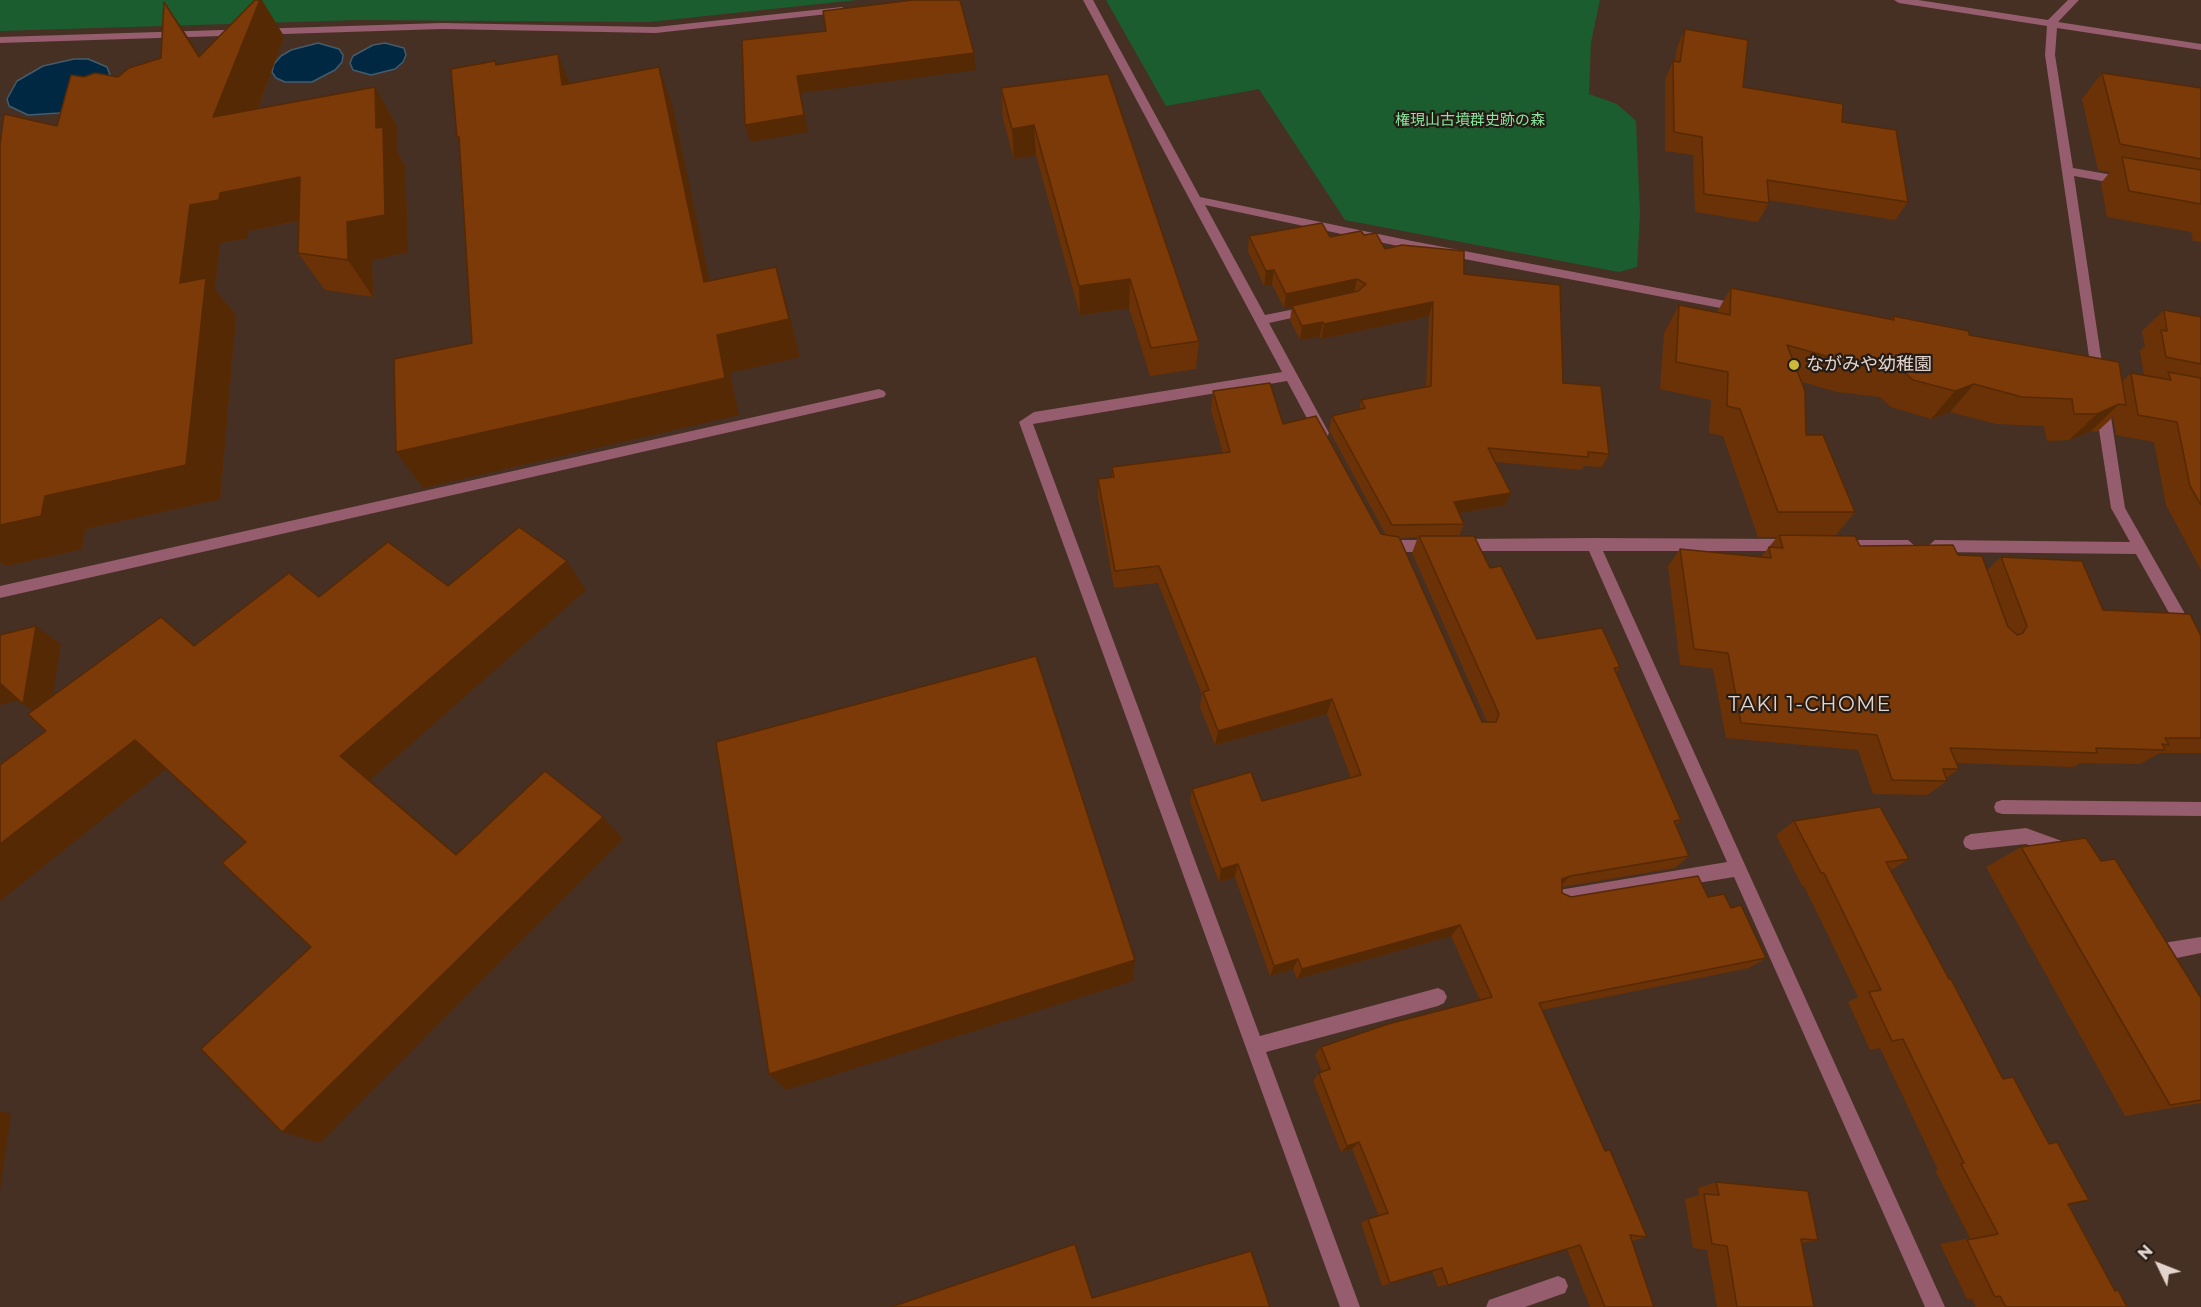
<!DOCTYPE html>
<meta charset="utf-8">
<style>
body{margin:0}
#map{position:relative;width:2201px;height:1307px;overflow:hidden;background:#463023;font-family:Montserrat,sans-serif}
canvas{display:block}
.north{position:absolute;left:2129px;top:1235px;width:60px;height:60px;-webkit-text-stroke:4px #251b15;paint-order:stroke;rotate:313deg;font-size:16px;font-weight:700;line-height:24px;text-align:center;color:#e2d4cc}
.north::after{content:'';display:block;margin:auto;width:21px;height:27px;background:#e2d4cc;clip-path:polygon(50% 0,100% 100%,50% 72%,0 100%)}
</style>
<div id="map">
<canvas width="2201" height="1307"></canvas>
<div class="north">N</div>
</div>
<script>
const c = document.querySelector('canvas').getContext('2d');
c.lineJoin = 'round';
function fill(path, color) {
  c.fillStyle = color;
  c.fill(path, 'evenodd');
}
function poly(rows) {
  const path = new Path2D();
  for (const r of rows) {
    path.moveTo(r[0], r[1]);
    for (let i = 2; i < r.length; i += 2) path.lineTo(r[i], r[i + 1]);
  }
  return path;
}
function trace(path, color, width, dash) {
  c.strokeStyle = color;
  c.lineWidth = width;
  c.lineCap = dash ? 'butt' : 'round';
  c.setLineDash(dash || []);
  c.stroke(path);
}
function label(font, color, halo, rows, align = 'center') {
  c.font = font + ' Montserrat,"Noto Sans JP",sans-serif';
  c.lineWidth = 4.5;
  c.setLineDash([]);
  c.textBaseline = 'middle';
  c.strokeStyle = halo;
  c.fillStyle = color;
  for (const [text, x, y, turn = 0] of rows) {
    c.save();
    c.translate(x, y);
    c.rotate((+turn || 0) * Math.PI / 180);
    c.textAlign = isNaN(turn) ? turn : align;
    if (halo) c.strokeText(text, 0, 0);
    c.fillText(text, 0, 0);
    c.restore();
  }
}
fill(poly([
 [0,0,857,0,649,22,359,20,0,31],
 [1106,0,1600,0,1591,42,1589,94,1617,104,1636,121,1640,214,1637,267,1619,272,1345,220,1259,89,1166,106]
]), '#1c5d30');
const water = poly([
 [318,43,339,49,343,55,342,62,335,70,312,82,285,82,276,78,272,72,274,64,281,56,291,50,318,43],
 [385,43,404,48,406,55,403,62,395,69,371,75,353,70,350,63,353,56,373,45,385,43],
 [74,59,88,59,107,67,110,75,108,83,76,108,59,113,28,115,9,106,7,99,17,81,43,66,74,59]
]);
fill(water, '#012842');
trace(water, '#445c6b', 1.5);
fill(poly([
 [1083,0,1093,0,1200,197,1412,241,1741,304,1747,308,1741,312,1412,249,1205,205,1265,315,1310,306,1316,310,1310,314,1269,323,1329,433,1327,437,1317,437,1287,381,1033,424,1260,1036,1438,988,1444,991,1447,997,1444,1003,1438,1006,1266,1052,1360,1307,1340,1307,1019,422,1034,412,1282,372,1083,0],
 [1894,0,1918,0,2048,20,2068,0,2079,0,2058,22,2201,44,2201,50,2057,28,2055,55,2073,168,2124,177,2130,181,2124,185,2074,176,2104,377,2103,380,2098,382,2092,377,2045,55,2047,26,1899,3,1894,0],
 [842,7,847,10,846,12,656,33,442,29,0,43,0,37,442,23,656,27,842,7],
 [879,389,884,391,886,394,884,397,0,598,0,586,879,389],
 [2102,399,2109,404,2125,508,2201,642,2201,662,2196,661,2136,554,1935,552,1928,546,1935,540,2130,542,2111,508,2095,404,2102,399],
 [1593,538,1791,539,1798,545,1791,551,1603,551,1945,1307,1925,1307,1734,877,1559,906,1553,904,1551,898,1553,892,1559,890,1727,862,1589,551,1458,551,1451,545,1458,539,1593,538],
 [1383,540,1434,540,1441,546,1434,552,1383,552,1376,546,1383,540],
 [1839,540,1908,540,1915,546,1908,552,1839,552,1832,546,1839,540],
 [2002,800,2201,802,2201,816,2002,814,1996,812,1994,807,1996,802,2002,800],
 [2026,828,2070,844,2072,849,2070,854,2064,857,2026,844,1971,850,1965,847,1963,842,1965,837,1971,834,2026,828],
 [2201,937,2201,953,2162,961,2147,953,2144,947,2147,941,2153,939,2163,943,2201,937],
 [1558,1276,1565,1279,1568,1286,1565,1293,1525,1307,1486,1307,1489,1300,1558,1276]
]), '#955d6d');
fill(poly([
 [164,2,200,56,284,36,258,109,375,87,397,126,398,154,405,165,408,252,372,260,373,297,325,290,298,253,299,221,248,231,248,238,220,243,215,290,236,315,220,499,85,529,82,549,6,566,0,562,0,145,57,126,84,77,118,77,161,58],
 [1685,29,1743,87,1842,122,1908,202,1895,220,1768,200,1769,203,1758,222,1695,212,1693,155,1665,151,1665,80,1673,61,1675,62,1677,47],
 [2102,73,2201,88,2201,242,2193,241,2191,232,2107,217,2101,183,2110,172,2098,170,2082,99],
 [1108,74,1199,341,1196,369,1150,376,1129,308,1080,315,1036,155,1014,159,1003,119,1001,88],
 [1364,235,1385,249,1464,274,1563,383,1609,454,1602,467,1584,466,1581,470,1496,462,1511,493,1505,505,1459,513,1464,524,1459,536,1490,568,1537,639,1620,667,1616,673,1681,820,1676,825,1689,856,1675,868,1562,887,1562,893,1571,897,1708,897,1731,908,1766,958,1749,968,1542,1010,1605,1151,1647,1237,1632,1241,1654,1307,1590,1307,1567,1249,1438,1287,1432,1271,1382,1286,1361,1223,1368,1219,1379,1216,1352,1149,1341,1152,1313,1081,1319,1073,1322,1072,1315,1055,1321,1047,1480,1000,1451,936,1297,979,1293,969,1270,976,1235,877,1219,882,1190,802,1192,789,1262,801,1351,778,1327,714,1215,745,1200,707,1202,694,1158,583,1114,588,1098,497,1098,479,1112,477,1112,467,1223,453,1211,410,1213,391,1283,424,1381,534,1386,535,1329,430,1332,416,1359,409,1361,400,1426,386,1429,316,1321,339,1320,336,1300,340,1290,320,1292,306,1284,308,1272,284,1264,286,1248,251,1249,236,1330,237],
 [1418,537,1412,553,1487,722,1482,722,1399,538],
 [1731,288,1891,319,1893,316,1969,335,2122,381,2131,373,2144,375,2140,351,2145,346,2142,331,2164,310,2201,317,2201,570,2166,505,2154,442,2116,435,2113,417,2097,432,2091,431,2069,440,2047,441,2044,426,1996,424,1950,412,1931,419,1891,407,1880,397,1837,392,1802,382,1806,435,1855,512,1835,536,1860,546,1958,555,1987,570,2001,557,2103,610,2201,636,2201,753,2160,753,2140,764,2080,763,2074,767,1956,763,1959,769,1946,778,1947,781,1927,795,1873,794,1858,750,1726,738,1713,669,1680,665,1668,566,1680,549,1761,557,1777,537,1758,537,1723,436,1709,433,1711,400,1660,389,1664,333,1679,305,1717,312],
 [1794,821,1909,859,1891,870,2115,1290,2127,1307,1976,1307,1972,1299,1967,1299,1940,1244,1970,1238,1935,1170,1938,1170,1880,1048,1870,1050,1848,1002,1858,997,1804,886,1802,886,1776,835],
 [2021,847,2101,861,2201,998,2201,1103,2125,1116,1986,867],
 [1716,1182,1818,1240,1802,1243,1814,1307,1717,1307,1707,1250,1693,1248,1685,1199,1699,1195,1698,1188]
]), '#6a3206');
fill(poly([
 [260,0,262,0,284,36,241,155,213,117,199,57,164,2,190,40,223,92],
 [974,53,976,70,801,93,808,132,750,142,745,125,797,76],
 [558,54,574,94,562,85],
 [659,67,673,107,718,320,704,282],
 [375,87,397,126,398,154,405,165,408,252,372,260,373,297,348,260,347,222,376,128],
 [1034,125,1036,155,1014,159,1012,129],
 [300,177,326,215,248,231,248,238,220,243,215,290,236,315,220,499,85,529,82,549,6,566,0,562,0,525,45,496,180,283,190,205,220,193],
 [776,267,787,305,800,357,730,373,739,415,423,488,396,452,717,335],
 [1274,270,1272,284,1264,286,1266,271],
 [1130,279,1129,308,1080,315,1079,286],
 [1357,279,1354,293,1284,308,1286,294],
 [1433,302,1429,316,1321,339,1324,324],
 [1323,322,1320,336,1300,340,1302,326],
 [1974,384,1950,412,1931,419,1955,391],
 [2119,404,2091,431,2069,440,2097,414],
 [1511,493,1505,505,1448,515,1454,502],
 [567,561,586,590,370,780,482,876,456,855,340,756],
 [161,617,195,645,228,674,194,646],
 [36,626,61,644,49,720,23,704,23,699,0,705,0,682],
 [1332,699,1327,714,1215,745,1218,731],
 [135,740,172,764,0,901,0,844],
 [603,817,623,839,320,1143,282,1132],
 [1238,864,1235,877,1219,882,1221,869],
 [1570,876,1558,888,1562,879],
 [1460,925,1451,936,1297,979,1302,969],
 [1298,959,1293,969,1270,976,1274,966],
 [1135,960,1133,981,786,1090,769,1074],
 [0,1111,11,1114,0,1191],
 [1359,1142,1352,1149,1341,1152,1347,1146]
]), '#562905');
const building = poly([
 [255,0,260,0,213,117,375,87,376,128,383,127,385,215,347,222,348,260,298,253,300,177,220,193,219,200,190,205,180,283,206,278,186,465,45,496,41,516,0,525,0,145,4,114,57,126,71,75,84,77,95,73,118,77,129,68,161,58,164,2,199,57,255,0],
 [913,0,960,0,974,53,797,76,804,115,745,125,742,40,826,31,823,11,913,0],
 [1685,29,1748,40,1743,87,1843,104,1842,122,1896,130,1908,202,1767,180,1769,203,1704,194,1702,137,1674,132,1673,61,1680,62,1685,29],
 [558,54,562,85,659,67,704,282,776,267,789,319,717,335,725,378,396,452,394,359,472,343,459,137,457,137,451,69,495,61,496,65,558,54],
 [2102,73,2201,88,2201,159,2120,144,2102,73],
 [1108,74,1199,341,1151,348,1130,279,1079,286,1034,125,1012,129,1001,88,1108,74],
 [2122,157,2201,170,2201,204,2129,191,2122,157],
 [1322,223,1330,237,1361,231,1364,235,1376,233,1385,249,1402,245,1464,251,1464,274,1560,285,1563,383,1601,386,1609,454,1588,452,1588,457,1488,448,1511,493,1454,502,1464,524,1392,525,1332,416,1365,408,1361,400,1431,386,1433,302,1324,324,1323,322,1302,326,1292,306,1358,291,1366,284,1357,279,1286,294,1274,270,1266,271,1249,236,1322,223],
 [1731,288,1894,320,1893,316,1969,331,1969,335,2119,362,2126,405,2119,404,2097,414,2074,414,2072,399,2022,397,1974,384,1955,391,1913,380,1902,370,1857,365,1787,345,1805,391,1806,435,1823,435,1855,512,1778,512,1740,409,1727,406,1728,372,1676,362,1679,305,1730,315,1731,288],
 [2164,310,2201,317,2201,364,2166,357,2161,330,2167,331,2164,310],
 [2168,372,2201,378,2201,505,2190,486,2177,422,2138,415,2131,373,2171,380,2168,372],
 [1270,383,1283,424,1316,416,1381,534,1399,537,1482,722,1496,722,1499,714,1419,536,1474,536,1490,568,1501,566,1537,639,1602,628,1620,667,1614,668,1681,820,1674,821,1689,856,1570,876,1562,879,1562,893,1571,897,1698,876,1708,897,1724,894,1731,908,1741,905,1766,958,1539,1003,1605,1151,1610,1150,1647,1237,1630,1235,1654,1307,1605,1307,1580,1245,1448,1285,1442,1268,1390,1283,1368,1219,1388,1213,1359,1142,1347,1146,1319,1073,1330,1069,1321,1047,1388,1024,1492,997,1460,925,1302,969,1298,959,1274,966,1238,864,1221,869,1192,789,1251,772,1262,801,1361,775,1332,699,1218,731,1203,692,1209,690,1159,566,1115,571,1098,479,1114,477,1112,467,1230,452,1213,391,1270,383],
 [519,527,567,561,340,756,456,855,545,771,603,817,282,1132,201,1049,311,947,222,863,246,842,135,740,0,844,0,765,46,731,28,714,161,617,194,646,289,573,319,597,388,542,448,586,519,527],
 [1779,535,1855,536,1860,546,1953,545,1958,555,1982,556,2008,627,2017,635,2023,633,2027,626,2001,557,2082,561,2103,610,2190,614,2201,636,2201,738,2165,738,2169,745,2162,744,2165,750,2096,748,2097,753,1950,748,1959,769,1943,769,1947,781,1892,780,1877,735,1741,723,1728,653,1694,649,1680,549,1771,558,1769,547,1783,548,1779,535],
 [36,626,23,704,0,683,0,635,36,626],
 [1036,656,1135,960,769,1074,716,742,1036,656],
 [1880,807,1909,859,1886,862,1949,979,1951,979,2003,1079,2013,1077,2049,1144,2057,1142,2089,1200,2068,1204,2115,1291,2118,1290,2127,1307,2006,1307,2000,1296,1995,1297,1967,1240,1998,1234,1961,1164,1964,1163,1903,1039,1892,1041,1869,992,1881,990,1824,873,1821,873,1794,821,1880,807],
 [2086,838,2101,861,2115,859,2201,998,2201,1100,2170,1105,2021,847,2086,838],
 [1716,1182,1808,1191,1818,1240,1801,1239,1814,1307,1737,1307,1727,1246,1712,1244,1704,1194,1719,1195,1716,1182],
 [1075,1244,1092,1298,1251,1251,1270,1307,891,1307,1075,1244]
]);
fill(building, '#7b3a07');
trace(building, '#562905', 1.5);
for (const [x, y, r, color] of [
 [1794,365,6,"#cbba39"]
]) {
  const dot = new Path2D();
  dot.arc(x, y, r, 0, 2 * Math.PI);
  c.fillStyle = color;
  c.fill(dot);
  trace(dot, '#251b15', 2);
}
label('15px', '#86e59d', '#251b15', [
 ["権現山古墳群史跡の森",1470,121]
]);
label('18px', '#e2d4cc', '#251b15', [
 ["ながみや幼稚園",1806,365]
], 'left');
c.letterSpacing = '1.5px';
label('20px', '#e2d4cc', '#251b15', [
 ["TAKI 1-CHOME",1810,705]
]);
c.letterSpacing = '0px';
</script>
